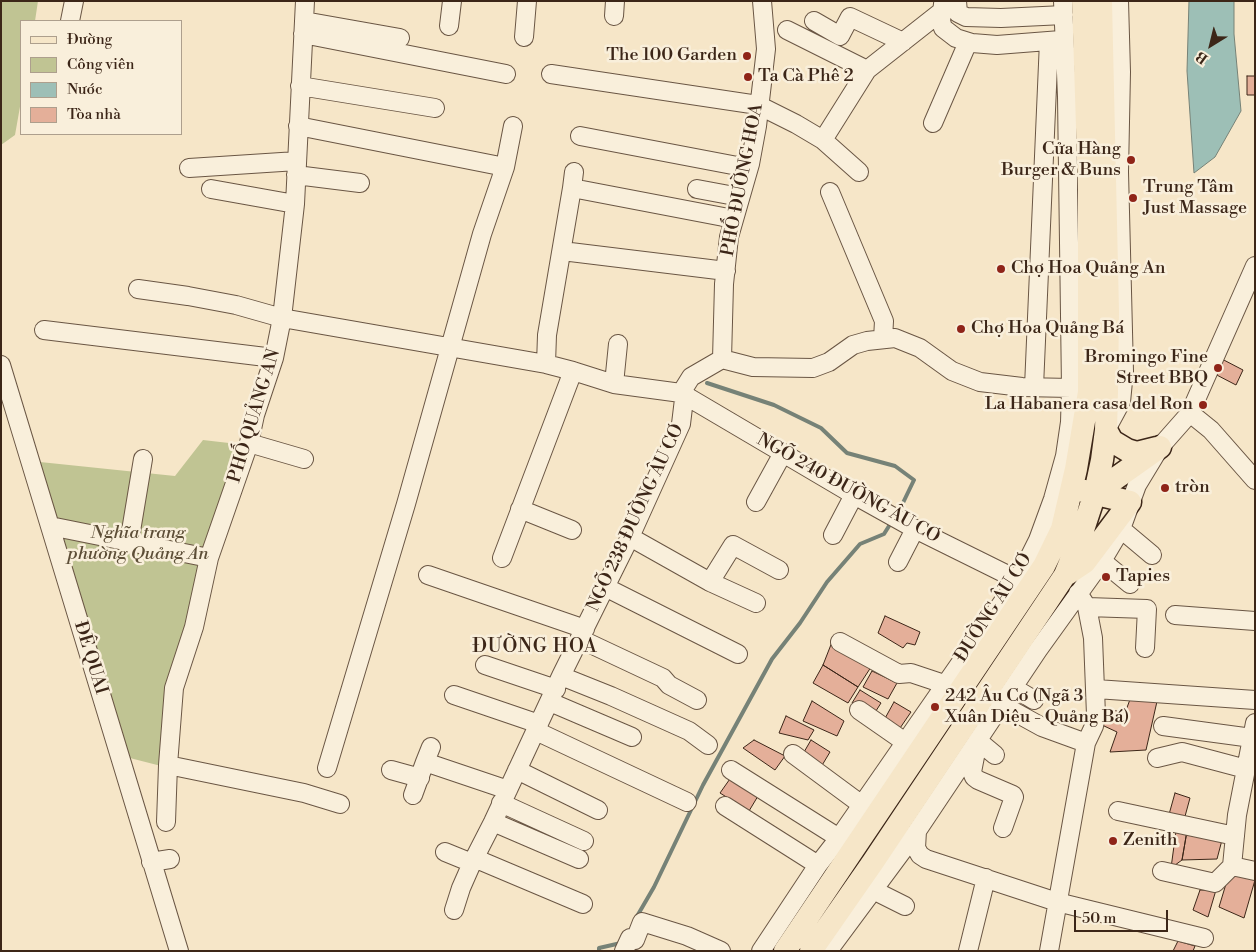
<!DOCTYPE html>
<meta charset="utf-8">
<style>
body{margin:0}
#map{position:relative;width:1256px;height:952px;overflow:hidden;background:#f6e6c8;font-family:"Libre Bodoni",serif}
canvas{display:block}
.frame{position:absolute;inset:0;border:2px solid #3c2618;pointer-events:none}
.legend{position:absolute;left:20px;top:20px;width:162px;height:115px;box-sizing:border-box;background:#f9efdb;border:1px solid #ad9f8d;margin:0;padding:6px 9px;list-style:none;font-size:15px;color:#3c2618}
.legend li{display:flex;align-items:center;gap:10px;height:25px}
.legend b{width:25px;border:1px solid #ad9f8d}
.north{position:absolute;left:1186px;top:20px;width:50px;height:50px;-webkit-text-stroke:4px #f9efdb;paint-order:stroke;rotate:216deg;font-size:14px;font-weight:700;line-height:20px;text-align:center;color:#3c2618}
.north::after{content:'';display:block;margin:auto;width:18px;height:22px;background:#3c2618;clip-path:polygon(50% 0,100% 100%,50% 72%,0 100%)}
.scale{position:absolute;left:1074px;top:910px;width:94px;height:22px;box-sizing:border-box;border:2px solid #3c2618;border-top:0;padding-left:6px;font-size:15px;line-height:18px;white-space:nowrap;color:#3c2618;-webkit-text-stroke:4px #f9efdb;paint-order:stroke}
</style>
<div id="map">
<canvas width="1256" height="952"></canvas>
<div class="frame"></div>
<ul class="legend">
<li><b style="height:6px;background:#f6e6c8"></b>Đường</li>
<li><b style="height:14px;background:#c0c493"></b>Công viên</li>
<li><b style="height:14px;background:#9dbfb6"></b>Nước</li>
<li><b style="height:14px;background:#e4af99"></b>Tòa nhà</li>
</ul>
<div class="north">B</div>
<div class="scale">50 m</div>
</div>
<script>
const c = document.querySelector('canvas').getContext('2d');
c.lineJoin = 'round';
function fill(path, color) {
  c.fillStyle = color;
  c.fill(path, 'evenodd');
}
function poly(rows) {
  const path = new Path2D();
  for (const r of rows) {
    path.moveTo(r[0], r[1]);
    for (let i = 2; i < r.length; i += 2) path.lineTo(r[i], r[i + 1]);
  }
  return path;
}
function trace(path, color, width, dash) {
  c.strokeStyle = color;
  c.lineWidth = width;
  c.lineCap = dash ? 'butt' : 'round';
  c.setLineDash(dash || []);
  c.stroke(path);
}
function label(font, color, halo, rows, align = 'center') {
  c.font = font + ' "Libre Bodoni",serif';
  c.lineWidth = 5;
  c.setLineDash([]);
  c.textBaseline = 'middle';
  c.strokeStyle = halo;
  c.fillStyle = color;
  for (const [text, x, y, turn = 0] of rows) {
    c.save();
    c.translate(x, y);
    c.rotate((+turn || 0) * Math.PI / 180);
    c.textAlign = isNaN(turn) ? turn : align;
    if (halo) c.strokeText(text, 0, 0);
    c.fillText(text, 0, 0);
    c.restore();
  }
}
fill(poly([
 [1,1,38,1,35,21,21,21,21,101,15,135,1,145],
 [203,440,246,445,201,582,165,767,126,757,40,462,175,476]
]), '#c0c493');
const water = poly([
 [1189,1,1234,1,1234,34,1241,111,1215,157,1194,173,1187,71,1189,1]
]);
fill(water, '#9dbfb6');
trace(water, '#768277', 1);
trace(poly([
 [707,383,774,405,821,428,847,453,895,466,914,480,900,509],
 [636,918,654,887,703,785,772,659,800,623,827,582,860,544,884,534,889,526],
 [599,951,599,948,621,943]
]), '#768277', 4);
const building = poly([
 [1247,76,1255,76,1255,95,1247,95,1247,76],
 [1218,357,1243,370,1236,385,1211,372,1218,357],
 [885,616,920,632,915,645,907,643,903,648,878,633,885,616],
 [832,642,873,664,858,687,823,665,832,642],
 [823,665,858,687,848,703,813,683,823,665],
 [872,671,897,683,888,699,863,687,872,671],
 [860,690,881,703,874,714,852,703,860,690],
 [1132,694,1158,697,1146,750,1110,752,1117,732,1102,725,1108,709,1125,713,1132,694],
 [812,701,844,721,837,736,803,721,812,701],
 [894,702,911,712,898,731,883,722,894,702],
 [786,716,814,730,808,740,779,733,786,716],
 [754,740,785,756,775,770,743,748,754,740],
 [811,740,830,752,818,772,800,759,811,740],
 [732,776,758,796,749,811,720,793,732,776],
 [1175,793,1190,798,1184,820,1168,818,1175,793],
 [1176,831,1187,831,1182,860,1171,868,1176,831],
 [1187,831,1222,840,1217,859,1182,860,1187,831],
 [1229,874,1255,880,1244,918,1219,907,1229,874],
 [1200,890,1216,890,1208,917,1193,910,1200,890],
 [1178,941,1195,946,1193,951,1173,951,1178,941]
]);
fill(building, '#e4af99');
trace(building, '#3c2618', 1);
const minor = poly([
 [957,1,958,13,966,17,1001,18,1064,15],
 [943,4,941,21,943,28,956,38,972,43,997,45,1061,40],
 [614,16,615,1],
 [70,21,74,1],
 [304,21,400,38],
 [814,21,840,36,850,17,903,42],
 [449,26,452,1],
 [787,30,867,70],
 [303,34,506,74],
 [524,37,527,1],
 [551,74,758,105,796,124,823,140,859,172],
 [300,86,435,108],
 [933,123,968,42],
 [298,126,505,167],
 [580,136,748,168],
 [823,140,867,70,942,11],
 [189,168,297,161],
 [296,175,360,183],
 [572,188,574,172],
 [211,189,295,204],
 [697,189,740,197],
 [830,192,884,321,883,339],
 [562,251,726,271],
 [138,289,188,296,236,305,282,318,546,364,573,371,614,384,681,393,854,495,915,529,1018,580],
 [44,330,274,358],
 [722,359,724,284,729,237,750,164,757,126,766,49,762,1],
 [546,364,547,335,572,188,734,219],
 [1,365,179,951],
 [614,384,618,344],
 [1034,387,1049,41],
 [1190,413,1211,430,1255,480],
 [1107,428,1121,402,1124,371,1119,172,1121,72,1119,1],
 [249,443,304,459],
 [756,502,783,453],
 [520,509,572,530],
 [50,526,209,558],
 [1121,529,1152,555],
 [833,535,854,495],
 [630,537,710,582,756,603],
 [129,543,143,459],
 [502,558,573,371],
 [1102,561,1130,584],
 [898,562,915,529],
 [428,575,585,629],
 [710,582,733,545,779,570],
 [605,587,738,654],
 [1087,607,1147,609,1145,648],
 [1175,615,1255,621],
 [580,639,663,678,669,685,697,700],
 [840,642,899,674,911,673,944,684],
 [485,665,556,689],
 [561,676,611,696,689,731,708,745],
 [1014,688,1034,700],
 [1096,689,1255,700],
 [454,695,539,724],
 [550,702,632,737],
 [1002,705,1042,727,1086,743],
 [859,710,905,742],
 [1163,726,1252,738],
 [536,731,687,802],
 [977,740,995,755],
 [977,746,972,772,974,777,978,780,1013,795,1014,797,1003,828],
 [793,754,862,805],
 [1157,758,1182,752,1246,769],
 [425,762,431,747],
 [168,765,304,793,340,804],
 [327,768,406,504,482,234,505,167,513,126],
 [391,770,420,778],
 [517,770,598,810],
 [731,770,839,838],
 [413,795,425,762,508,790],
 [501,803,584,841],
 [725,806,818,865],
 [1118,811,1235,836],
 [166,822,168,765,174,688,194,627,209,558,249,443,255,415,274,358,282,318,295,204,305,1],
 [493,822,579,859],
 [917,831,916,848,920,855,926,859,1057,902,1204,938],
 [445,852,472,863],
 [474,858,583,904],
 [151,862,170,859],
 [1232,866,1255,871],
 [1162,871,1215,883,1232,866,1237,815,1255,723],
 [873,890,905,906],
 [454,910,461,888,472,863,493,822,561,676,630,537,681,424,684,399,681,393,691,377,722,359,753,367,813,368,829,362,853,345,867,341,895,338,920,348,952,371,980,382,1022,387,1071,388,1081,390],
 [624,951,630,938,635,940,642,922,687,936,721,951],
 [761,951,818,865,839,838,1018,580,1038,540,1053,499,1065,456,1070,422,1071,388,1067,97,1063,1],
 [828,951,917,831,1038,650,1102,561,1121,529,1137,485,1160,447,1190,413,1255,266],
 [968,951,986,878],
 [1049,951,1086,743,1094,726,1096,715,1093,638,1087,607,1078,593]
]);
const major = poly([
 [1106,430,1112,441,1127,450,1137,453,1157,448],
 [1095,493,1160,447],
 [1067,574,1085,562,1130,502,1080,490],
 [785,951,1044,566,1062,529,1076,469,1089,392,1089,190,1083,1],
 [811,951,873,862,1065,575,1080,539,1095,493,1102,460,1106,430,1107,391,1108,312,1101,1]
]);
trace(minor, '#6a5644', 20);
trace(major, '#3c2618', 25);
trace(minor, '#f9efdb', 18);
trace(major, '#f6e6c8', 22);
for (const [x, y, r, color] of [
 [747,56,5,"#8f2418"],
 [748,77,5,"#8f2418"],
 [1131,160,5,"#8f2418"],
 [1133,198,5,"#8f2418"],
 [1001,269,5,"#8f2418"],
 [961,329,5,"#8f2418"],
 [1218,368,5,"#8f2418"],
 [1203,405,5,"#8f2418"],
 [1165,488,5,"#8f2418"],
 [1106,577,5,"#8f2418"],
 [935,707,5,"#8f2418"],
 [1113,841,5,"#8f2418"]
]) {
  const dot = new Path2D();
  dot.arc(x, y, r, 0, 2 * Math.PI);
  c.fillStyle = color;
  c.fill(dot);
  trace(dot, '#f9efdb', 2);
}
label('18px', '#3c2618', '#f9efdb', [
 ["The 100 Garden",737,56,"right"],
 ["Ta Cà Phê 2",758,77],
 ["Cửa Hàng",1121,150,"right"],
 ["Burger & Buns",1121,171,"right"],
 ["Trung Tâm",1143,188],
 ["Just Massage",1143,209],
 ["Chợ Hoa Quảng An",1011,269],
 ["Chợ Hoa Quảng Bá",971,329],
 ["Bromingo Fine",1208,358,"right"],
 ["Street BBQ",1208,379,"right"],
 ["La Habanera casa del Ron",1193,405,"right"],
 ["tròn",1175,488],
 ["Tapies",1116,577],
 ["242 Âu Cơ (Ngã 3",945,697],
 ["Xuân Diệu - Quảng Bá)",945,718],
 ["Zenith",1123,841]
], 'left');
label('18px', '#3c2618', '#f9efdb', [
 ["PHỐ ĐƯỜNG HOA",743,180,-79],
 ["PHỐ QUẢNG AN",255,416,-73],
 ["NGÕ 240 ĐƯỜNG ÂU CƠ",848,489,29],
 ["NGÕ 238 ĐƯỜNG ÂU CƠ",636,518,-65],
 ["ĐƯỜNG ÂU CƠ",994,608,-57],
 ["ĐÊ QUAI",90,658,73]
]);
label('italic 18px', '#5d4e37', '#f9efdb', [
 ["Nghĩa trang",138,534],
 ["phường Quảng An",138,555]
]);
c.letterSpacing = '1px';
label('19px', '#3c2618', '#f9efdb', [
 ["ĐƯỜNG HOA",535,647]
]);
c.letterSpacing = '0px';
</script>
